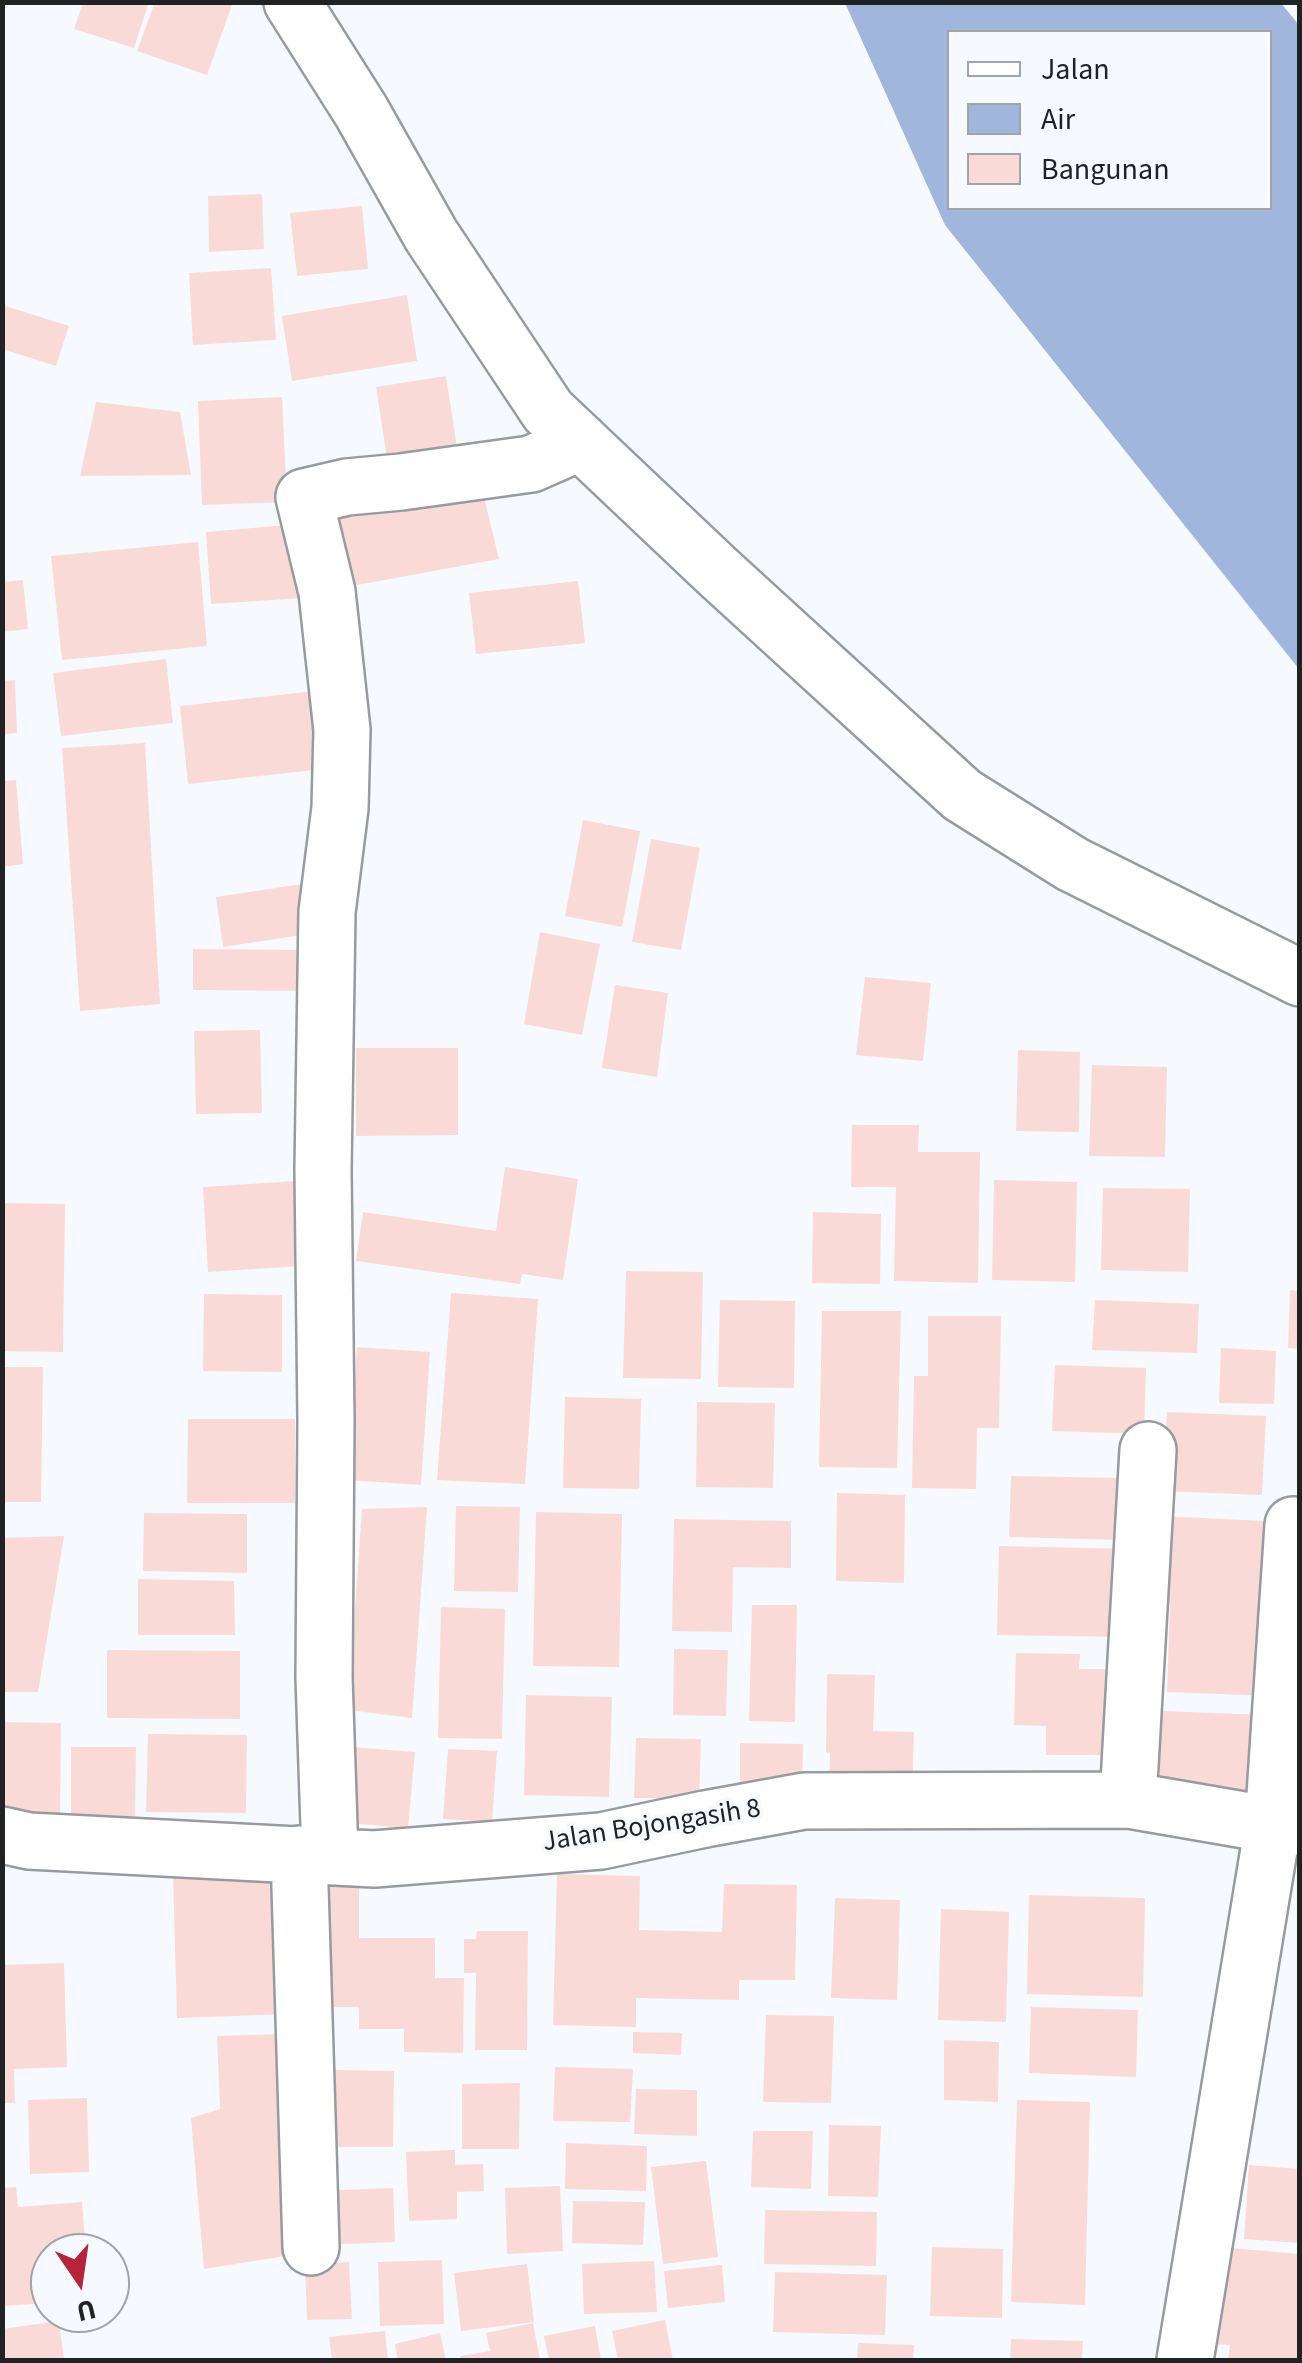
<!DOCTYPE html>
<style>
body{margin:0}
#map{position:relative;width:1302px;height:2363px;overflow:hidden;background:#f6faff;font-family:"Source Sans 3",sans-serif}
canvas{display:block}
.frame{position:absolute;inset:0;border:5px solid #202224;pointer-events:none}
.legend{position:absolute;left:947px;top:30px;width:325px;height:180px;box-sizing:border-box;background:#f6faff;border:2px solid #a0a4a7;margin:0;padding:12px 18px;list-style:none;font-size:30px;color:#202224}
.legend li{display:flex;align-items:center;gap:20px;height:50px}
.legend b{width:50px;border:2px solid #a0a4a7}
.north{position:absolute;left:30px;top:2233px;width:100px;height:100px;box-sizing:border-box;background:#f6faff;border:2px solid #a0a4a7;border-radius:50%;rotate:167deg;font-size:28px;font-weight:700;line-height:40px;text-align:center;color:#202224}
.north::after{content:'';display:block;margin:auto;width:35px;height:45px;background:#b6243a;clip-path:polygon(50% 0,100% 100%,50% 72%,0 100%)}
</style>
<div id="map">
<canvas width="1302" height="2363"></canvas>
<div class="frame"></div>
<ul class="legend">
<li><b style="height:12px;background:#fff"></b>Jalan</li>
<li><b style="height:28px;background:#a0b6dc"></b>Air</li>
<li><b style="height:28px;background:#fadad6"></b>Bangunan</li>
</ul>
<div class="north">U</div>
</div>
<script>
const c = document.querySelector('canvas').getContext('2d');
c.lineJoin = 'round';
function fill(path, color) {
  c.fillStyle = color;
  c.fill(path, 'evenodd');
}
function poly(rows) {
  const path = new Path2D();
  for (const r of rows) {
    path.moveTo(r[0], r[1]);
    for (let i = 2; i < r.length; i += 2) path.lineTo(r[i], r[i + 1]);
  }
  return path;
}
function trace(path, color, width, dash) {
  c.strokeStyle = color;
  c.lineWidth = width;
  c.lineCap = dash ? 'butt' : 'round';
  c.setLineDash(dash || []);
  c.stroke(path);
}
function label(font, color, halo, rows, align = 'center') {
  c.font = font + ' "Source Sans 3",sans-serif';
  c.lineWidth = 8;
  c.setLineDash([]);
  c.textBaseline = 'middle';
  c.strokeStyle = halo;
  c.fillStyle = color;
  for (const [text, x, y, turn = 0] of rows) {
    c.save();
    c.translate(x, y);
    c.rotate((+turn || 0) * Math.PI / 180);
    c.textAlign = isNaN(turn) ? turn : align;
    if (halo) c.strokeText(text, 0, 0);
    c.fillText(text, 0, 0);
    c.restore();
  }
}
fill(poly([
 [845,3,1281,3,1299,25,1299,669,945,225],
 [949,32,1270,32,1270,208,949,208]
]), '#a0b6dc');
fill(poly([
 [83,2,149,2,134,48,74,29],
 [155,2,233,2,207,75,137,51],
 [262,194,264,249,209,252,208,196],
 [362,206,368,269,297,276,290,213],
 [271,268,276,340,193,345,189,273],
 [407,295,417,361,292,381,282,316],
 [2,305,69,326,56,366,2,349],
 [446,376,460,467,390,478,376,387],
 [282,397,287,502,202,505,198,401],
 [96,402,180,412,191,475,80,476],
 [480,481,499,559,330,590,315,510],
 [298,524,303,598,211,604,206,532],
 [198,542,207,646,62,660,51,556],
 [23,580,28,629,2,632,2,582],
 [578,581,585,643,476,654,469,593],
 [166,659,173,723,61,736,53,673],
 [15,680,17,733,2,734,2,681],
 [323,690,332,768,188,784,180,706],
 [145,743,160,1004,80,1011,62,748],
 [16,780,23,864,2,867,2,781],
 [583,820,640,831,622,927,565,916],
 [651,839,700,848,681,950,632,942],
 [302,884,309,934,223,947,216,897],
 [540,932,600,944,582,1035,524,1024],
 [193,949,304,950,303,991,193,990],
 [865,977,931,983,923,1061,856,1055],
 [615,985,668,993,657,1077,602,1068],
 [260,1030,262,1113,196,1114,194,1031],
 [356,1048,458,1048,458,1135,356,1136],
 [1018,1050,1080,1052,1079,1132,1016,1131],
 [1092,1065,1167,1067,1165,1157,1089,1156],
 [852,1125,919,1125,918,1152,980,1152,978,1283,894,1281,896,1187,851,1187],
 [505,1167,578,1179,563,1280,522,1274,520,1284,356,1261,363,1212,496,1231],
 [994,1180,1077,1182,1075,1282,992,1280],
 [296,1181,301,1266,208,1272,203,1187],
 [1103,1188,1190,1189,1188,1272,1101,1270],
 [2,1203,65,1204,63,1352,2,1351],
 [813,1212,881,1214,880,1284,812,1283],
 [626,1271,703,1272,701,1379,623,1378],
 [1290,1290,1300,1291,1300,1349,1288,1348],
 [451,1293,538,1299,525,1484,437,1480],
 [204,1294,282,1295,282,1372,203,1371],
 [720,1300,795,1301,794,1388,718,1387],
 [1095,1300,1199,1304,1197,1353,1092,1350],
 [822,1311,901,1311,897,1468,819,1467],
 [928,1316,1001,1316,999,1428,977,1428,976,1489,912,1488,914,1376,928,1376],
 [357,1347,430,1352,421,1485,348,1480],
 [1221,1348,1276,1351,1274,1404,1219,1403],
 [1055,1365,1146,1368,1144,1434,1052,1431],
 [2,1367,43,1367,41,1502,2,1502],
 [565,1397,641,1399,639,1489,563,1488],
 [697,1402,775,1403,773,1488,696,1487],
 [1167,1412,1266,1416,1262,1495,1163,1491],
 [188,1419,295,1419,295,1503,187,1503],
 [1011,1476,1124,1478,1122,1540,1009,1537],
 [837,1493,905,1495,904,1583,836,1581],
 [456,1506,520,1507,518,1592,454,1591],
 [427,1507,412,1718,348,1710,362,1509],
 [536,1512,622,1514,619,1667,533,1666],
 [144,1513,247,1514,247,1573,143,1571],
 [1160,1516,1265,1521,1262,1593,1270,1696,1167,1692,1170,1604,1157,1604],
 [674,1519,791,1521,791,1568,733,1567,732,1632,672,1631],
 [64,1536,38,1692,2,1692,2,1538],
 [999,1546,1130,1549,1129,1637,997,1635],
 [138,1579,234,1581,235,1635,138,1635],
 [752,1605,797,1605,795,1722,749,1721],
 [441,1607,505,1609,502,1739,438,1738],
 [674,1649,728,1650,726,1716,673,1715],
 [107,1650,240,1651,240,1719,107,1718],
 [1016,1653,1080,1654,1079,1669,1120,1669,1118,1755,1046,1755,1046,1726,1014,1725],
 [827,1674,875,1675,873,1731,914,1732,912,1796,829,1794,830,1753,826,1752],
 [526,1695,612,1697,609,1797,524,1795],
 [1162,1711,1266,1715,1263,1791,1158,1787],
 [2,1722,61,1723,60,1819,2,1818],
 [148,1734,247,1735,246,1813,146,1812],
 [636,1738,701,1739,699,1799,634,1798],
 [740,1743,803,1744,802,1794,740,1792],
 [71,1747,136,1747,135,1822,71,1820],
 [352,1747,415,1752,408,1828,347,1823],
 [448,1749,497,1751,492,1822,443,1819],
 [287,1870,291,2014,177,2018,173,1874],
 [557,1874,640,1876,639,1930,722,1932,724,1884,797,1885,795,1980,739,1980,739,2000,636,1998,636,2027,553,2025],
 [307,1880,359,1881,359,1938,435,1938,435,1978,464,1978,463,2053,404,2052,404,2029,359,2029,359,2007,306,2007],
 [1029,1895,1145,1898,1143,1997,1027,1994],
 [835,1898,900,1900,897,2000,831,1998],
 [941,1909,1009,1912,1006,2022,938,2020],
 [477,1931,528,1931,527,2050,475,2050,476,1973,464,1973,464,1939,476,1939],
 [64,1963,67,2067,14,2069,15,2103,2,2103,2,1965],
 [1031,2007,1138,2010,1136,2077,1029,2073],
 [766,2015,834,2016,831,2103,763,2102],
 [633,2032,682,2033,681,2055,633,2053],
 [283,2034,298,2254,204,2269,191,2118,220,2109,217,2036],
 [944,2040,999,2042,998,2102,944,2100],
 [555,2067,633,2069,630,2122,553,2121],
 [335,2070,394,2071,393,2147,335,2147],
 [520,2083,519,2149,462,2149,462,2084],
 [636,2089,697,2090,697,2136,634,2134],
 [87,2098,89,2172,30,2174,28,2100],
 [1017,2100,1090,2102,1085,2305,1011,2302],
 [829,2125,881,2126,878,2197,828,2196],
 [753,2131,813,2131,811,2189,751,2187],
 [566,2143,647,2146,646,2191,565,2189],
 [455,2150,455,2165,483,2164,484,2191,457,2192,457,2219,409,2221,406,2152],
 [706,2161,718,2257,663,2264,651,2167],
 [1249,2165,1300,2169,1300,2243,1244,2239],
 [560,2186,563,2251,507,2254,505,2188],
 [16,2187,18,2207,82,2202,86,2253,50,2253,50,2303,2,2306,2,2188],
 [393,2188,395,2242,321,2245,318,2191],
 [573,2201,645,2202,643,2245,572,2243],
 [765,2210,877,2212,876,2266,764,2264],
 [932,2247,1003,2249,1002,2318,930,2316],
 [1219,2247,1300,2254,1300,2360,1228,2360,1230,2345,1211,2344],
 [442,2260,444,2324,380,2326,378,2262],
 [654,2261,657,2312,584,2314,582,2264],
 [349,2262,352,2319,307,2320,305,2265],
 [527,2264,534,2322,461,2331,454,2273],
 [722,2265,725,2302,668,2308,664,2271],
 [775,2272,887,2275,885,2335,773,2332],
 [665,2320,673,2360,618,2360,612,2331],
 [59,2321,64,2360,2,2360,2,2329],
 [533,2323,540,2360,461,2360,460,2356,490,2351,486,2333],
 [595,2326,601,2360,549,2360,544,2336],
 [385,2331,388,2360,332,2360,329,2337],
 [440,2333,446,2360,398,2360,395,2344],
 [1011,2339,1083,2341,1082,2360,1010,2360],
 [858,2343,914,2345,913,2360,857,2360]
]), '#fadad6');
const minor = poly([
 [292,2,361,111,431,235,548,411,717,571,962,795,1072,864,1300,978],
 [1128,1800,1148,1450],
 [2,1835,29,1841,374,1859,601,1841,705,1819,804,1801,1128,1800,1273,1825,1300,1827],
 [299,1854,311,2247],
 [330,1856,324,1677,326,1421,323,1170,327,912,340,808,342,730,327,592,304,497,347,487,401,482,531,464,581,442],
 [1185,2360,1273,1825,1293,1525]
]);
trace(minor, '#969ba0', 60);
trace(minor, '#fff', 55);
label('28px', '#202224', '#f6faff', [
 ["Jalan Bojongasih 8",652,1827,-9]
]);
</script>
